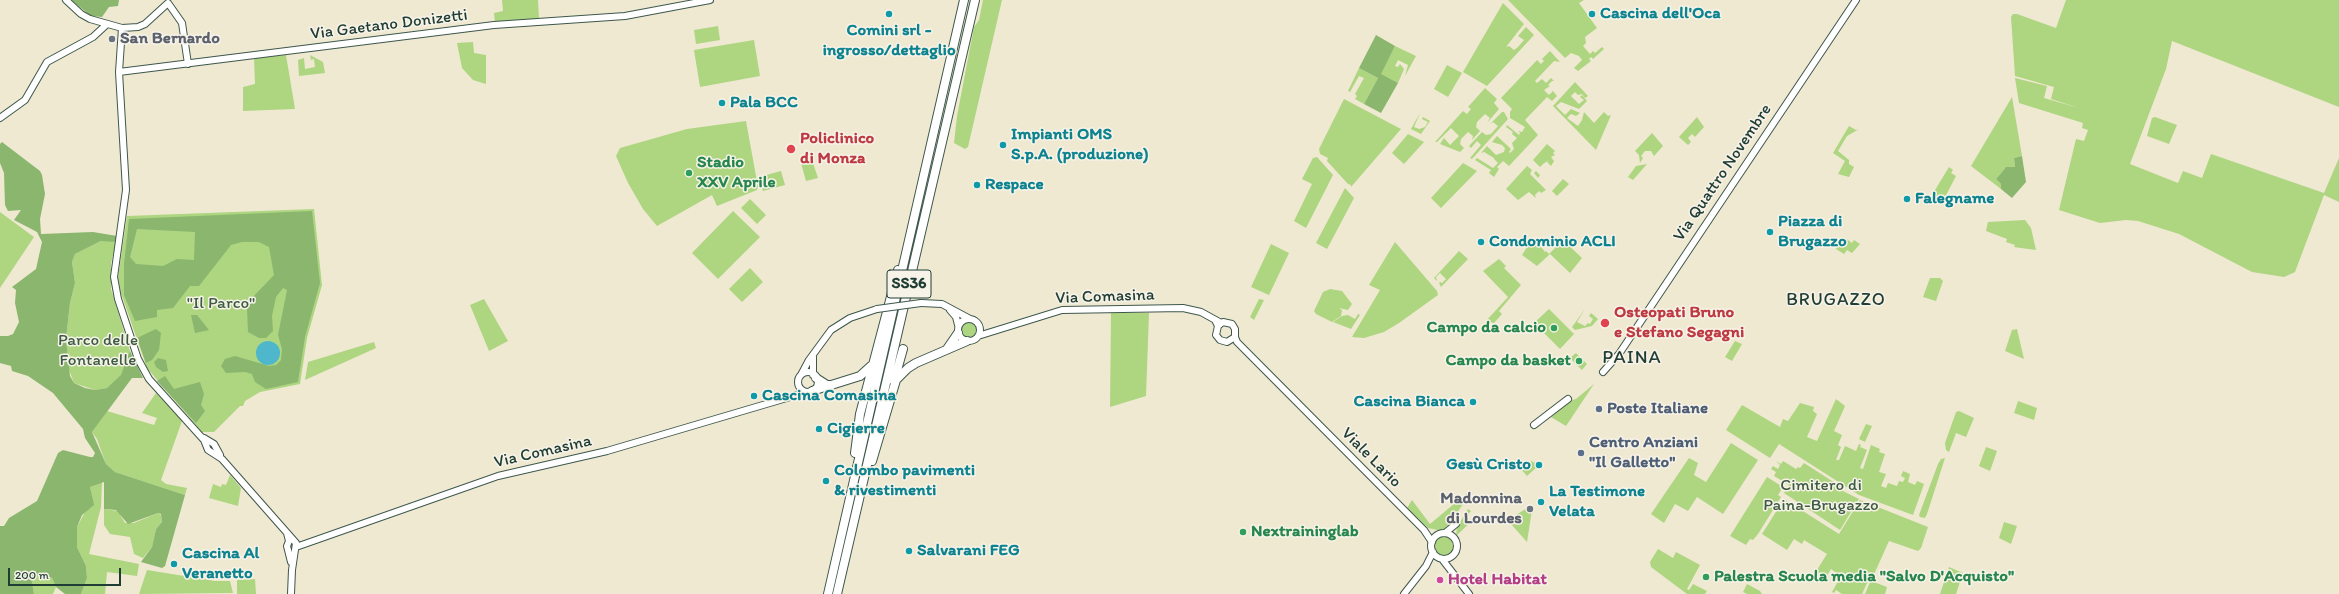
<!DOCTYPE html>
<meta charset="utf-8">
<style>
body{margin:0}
#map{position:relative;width:2339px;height:594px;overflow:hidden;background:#efe9d2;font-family:Itim,sans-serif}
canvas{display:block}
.scale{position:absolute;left:8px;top:568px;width:113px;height:18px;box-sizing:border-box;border:2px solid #1f3d34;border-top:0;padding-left:5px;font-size:12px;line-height:14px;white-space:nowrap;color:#1f3d34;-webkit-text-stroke:3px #f7f3e8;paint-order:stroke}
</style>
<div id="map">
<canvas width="2339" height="594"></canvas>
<div class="scale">200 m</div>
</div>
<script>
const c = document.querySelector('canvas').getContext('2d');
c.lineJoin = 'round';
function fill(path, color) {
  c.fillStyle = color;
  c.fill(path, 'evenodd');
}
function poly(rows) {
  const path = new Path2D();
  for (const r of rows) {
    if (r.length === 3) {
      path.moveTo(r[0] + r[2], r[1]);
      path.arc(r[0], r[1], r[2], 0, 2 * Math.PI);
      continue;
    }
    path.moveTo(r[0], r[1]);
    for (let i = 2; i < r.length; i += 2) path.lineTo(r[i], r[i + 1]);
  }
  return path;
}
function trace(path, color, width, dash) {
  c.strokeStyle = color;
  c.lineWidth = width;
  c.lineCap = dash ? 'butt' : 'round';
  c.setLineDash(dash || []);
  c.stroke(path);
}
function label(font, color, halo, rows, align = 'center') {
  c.font = font + ' Itim,sans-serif';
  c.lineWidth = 3;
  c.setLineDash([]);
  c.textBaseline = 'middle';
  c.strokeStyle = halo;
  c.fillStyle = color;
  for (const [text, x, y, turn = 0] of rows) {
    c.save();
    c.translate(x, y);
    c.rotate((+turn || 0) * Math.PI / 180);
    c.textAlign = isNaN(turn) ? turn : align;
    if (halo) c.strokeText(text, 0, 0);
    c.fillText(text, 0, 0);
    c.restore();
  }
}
fill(poly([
 [502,0,538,0,539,19,495,23,494,13,503,11],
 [983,0,1002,0,968,147,965,149,954,143,957,116,974,27,979,20],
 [1508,0,1584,0,1579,3,1597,28,1585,37,1586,43,1583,46,1590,54,1593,51,1595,53,1602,47,1604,49,1593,59,1591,57,1589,59,1591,61,1578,71,1574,68,1582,60,1579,56,1571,53,1565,58],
 [2066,0,2339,0,2339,107,2172,41,2166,69,2130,164,2178,183,2183,171,2202,178,2211,154,2324,193,2339,158,2339,202,2324,195,2295,272,2284,277,2252,272,2179,234,2138,221,2126,220,2100,223,2059,210,2076,139,2084,141,2088,130,2082,128,2083,123,2019,103,2015,78,2047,86,2044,98,2079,108,2051,99,2054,87,2015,76,2011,17,2013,14,2017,14,2056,28],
 [1503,3,1524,24,1506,47,1509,46,1514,50,1518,47,1524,40,1518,36,1526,27,1534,35,1487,86,1463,72],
 [718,26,720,40,696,44,694,30],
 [754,40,760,76,700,87,694,50],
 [473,42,474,53,486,55,486,84,473,80,462,68,457,43],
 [1395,46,1416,56,1405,76,1408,65,1398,60,1395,66,1398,67,1400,64,1404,69,1398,83,1380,74],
 [1550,51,1560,62,1554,61,1535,81,1537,83,1542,79,1546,83,1551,78,1554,81,1552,81,1548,85,1550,86,1544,90,1549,95,1553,91,1557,96,1552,101,1547,97,1525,120,1538,135,1509,166,1503,161,1497,167,1499,169,1494,177,1489,173,1491,170,1475,160,1477,158,1493,168,1498,163,1494,159,1494,158,1484,152,1481,153,1487,146,1496,155,1504,152,1505,148,1502,145,1492,142,1497,136,1511,149,1509,152,1510,153,1514,149,1512,143,1517,138,1512,134,1513,132,1506,127,1507,125,1519,135,1520,133,1518,131,1522,132,1525,127,1510,118,1510,112,1512,109,1501,98,1537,60,1541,64,1544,61,1542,59],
 [286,55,295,109,243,111,243,87,255,84,254,58],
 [310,55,323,62,325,73,299,76,298,60,304,58,305,69,315,67,314,59,311,60],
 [1447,65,1462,73,1448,97,1434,89],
 [1359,68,1378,78,1364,104,1355,99,1357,96,1355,94,1364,78,1359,76,1350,92,1348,91],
 [1575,82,1588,96,1585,98,1582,94,1578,95,1575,92,1571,96,1579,104,1584,100,1580,97,1582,95,1587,101,1579,109,1561,102,1556,106,1565,115,1571,109,1580,113,1576,116,1571,114,1567,118,1578,126,1582,120,1584,112,1594,123,1604,112,1608,116,1611,115,1596,150,1553,106],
 [1485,88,1497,99,1494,103,1499,109,1487,123,1490,118,1485,114,1477,122,1476,127,1480,131,1472,140,1473,136,1468,132,1461,139,1460,144,1464,148,1460,152,1440,144,1444,138,1450,145,1459,136,1451,128,1437,142,1435,142,1463,111,1467,114,1471,109,1468,107],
 [2012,97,2022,156,2014,158,2015,167,2005,168,1996,179,2001,184,2001,189,1971,166],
 [1344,99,1401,129,1351,187,1351,185,1348,184,1327,161,1328,158,1320,154,1319,149],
 [1502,112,1504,112,1508,119,1472,159,1470,158,1481,145,1477,141,1471,148,1469,146,1482,132,1486,135,1491,134,1498,126,1493,122,1490,124],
 [1420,113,1414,127,1419,129,1425,127,1428,122,1422,119,1423,117,1430,121,1421,134,1411,129],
 [1697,117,1704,127,1695,137,1692,134,1688,138,1691,142,1688,145,1679,137],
 [2155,117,2177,125,2169,144,2147,136,2152,118],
 [746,121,758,187,757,190,717,206,712,195,657,226,643,209,628,183,616,156,620,148,687,129],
 [1849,126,1856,130,1859,129,1847,136,1838,151,1849,160,1849,164,1854,167,1849,177,1838,174,1845,161,1833,153],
 [1652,133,1663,146,1654,156,1651,151,1645,151,1641,156,1643,158,1640,163,1639,155,1635,151],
 [1408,134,1424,142,1404,164,1392,153],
 [1547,144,1555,151,1553,153,1555,155,1551,157,1554,161,1551,166,1547,162,1549,160,1543,164,1536,171,1540,175,1538,178,1534,173,1540,167,1533,160],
 [1317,157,1333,175,1306,228,1294,221,1312,184,1302,179,1313,158],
 [812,160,818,178,806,181,801,163],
 [1463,163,1477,171,1441,208,1431,198],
 [1647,164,1633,180,1628,177,1636,166],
 [1527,166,1532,170,1530,174,1546,190,1541,193,1539,191,1535,195,1536,198,1529,192,1518,200,1506,189],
 [1949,167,1953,170,1951,173,1956,176,1943,201,1932,195],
 [781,171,785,185,763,191,759,177],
 [1563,179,1569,184,1557,196,1552,191],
 [1345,188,1354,198,1327,249,1316,243],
 [750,199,766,215,757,224,741,208],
 [314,209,322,285,307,338,300,384,260,392,245,401,243,406,240,406,214,432,202,432,147,368,121,293,118,278,127,216],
 [733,211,760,237,718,279,692,253],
 [0,212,34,237,0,288],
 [2025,220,2031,228,2036,250,2014,247,2015,245,2006,242,2007,239,1986,231,1988,222],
 [1844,237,1852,243,1854,240,1860,244,1852,253,1847,250,1844,254,1836,249],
 [106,240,116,242,111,263,111,289,130,351,125,370,119,379,107,388,95,390,74,383,69,370,66,339,70,303,75,283,72,262,75,254,101,241],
 [1563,240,1582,258,1570,273,1550,254,1537,266,1522,255,1529,244,1532,243,1535,246,1538,243,1545,252,1546,251,1549,254],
 [1395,242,1437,291,1438,295,1399,323,1384,332,1364,338,1352,337,1380,290,1369,285],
 [1271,244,1289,253,1269,295,1251,287],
 [1459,251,1468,259,1441,287,1439,283,1440,282,1442,283,1446,279,1440,273,1436,277,1437,281,1434,278],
 [1499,259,1506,266,1504,268,1521,285,1499,311,1502,314,1494,323,1486,321,1508,297,1483,271],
 [750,268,763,282,742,302,729,289],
 [1930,278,1940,278,1943,281,1936,301,1923,297],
 [1330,289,1342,291,1352,304,1348,310,1339,308,1342,310,1341,316,1332,322,1316,314,1314,311,1323,292],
 [484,299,508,341,489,351,470,305],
 [1259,299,1264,300,1254,320,1250,317],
 [1549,309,1574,334,1560,349,1534,323],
 [1585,309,1577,322,1585,326,1588,323,1590,324,1593,319,1589,316,1591,313,1598,319,1592,326,1575,330,1572,327],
 [1111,313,1149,313,1146,396,1110,407],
 [1358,314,1360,315,1351,329,1333,322,1342,316,1348,315,1355,319],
 [968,330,8],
 [2017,329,2024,359,2005,351,2012,330],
 [1735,341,1742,344,1732,361,1725,357],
 [374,342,376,348,305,380,308,362],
 [1576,353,1587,364,1582,370,1570,358],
 [1594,384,1566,426,1551,417,1572,400,1576,399],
 [156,393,182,421,161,480,166,484,187,488,185,495,115,472,106,464,97,439,92,432,107,411,154,425,157,418,142,413],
 [1836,399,1845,406,1834,431,1842,435,1838,445,1841,447,1836,460,1839,460,1845,446,1856,451,1859,444,1861,445,1860,447,1867,450,1860,468,1863,469,1871,445,1880,449,1879,452,1885,454,1879,472,1886,474,1881,486,1886,488,1888,483,1897,486,1899,481,1903,482,1905,478,1901,476,1903,471,1910,474,1908,482,1915,485,1917,481,1924,484,1913,515,1859,495,1779,444,1770,458,1726,430,1742,405,1780,427,1783,419,1788,421,1800,403,1814,407,1813,411,1817,414,1807,437,1817,441],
 [2018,401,2037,408,2034,420,2014,413],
 [1959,411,1974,418,1966,437,1956,433,1949,452,1946,450,1945,443,1956,412],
 [1866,424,1872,426,1865,442,1859,439],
 [1731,443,1758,460,1723,514,1697,497,1688,511,1675,504,1664,523,1651,514,1689,458,1698,463,1694,475,1706,482],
 [1986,447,1997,451,1990,471,1979,466],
 [1945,458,1927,514,1925,518,1920,517,1919,515,1938,464,1941,459],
 [1531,461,1539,465,1527,476,1521,469],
 [1776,461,1781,464,1783,461,1796,469,1798,467,1800,468,1804,463,1843,488,1843,491,1859,499,1840,530,1784,493,1789,485,1774,476,1776,472,1771,469,1773,466,1778,469,1780,465],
 [230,475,241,488,238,506,209,498,213,484,221,487,222,484,226,485],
 [1767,477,1783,487,1778,495,1781,497,1758,534,1753,540,1750,539,1746,545,1730,536],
 [102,482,101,507,89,554,139,564,137,576,107,572,105,594,81,594,87,578,86,566,77,547,77,527,86,510,93,506,90,487],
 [1467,493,1469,495,1451,522,1442,531,1428,528,1407,508,1412,500,1430,524],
 [1784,499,1839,534,1860,500,1928,527,1921,548,1918,551,1889,541,1871,581,1887,587,1885,594,1865,594,1870,582,1868,581,1862,594,1842,594,1836,590,1834,593,1832,592,1841,576,1831,569,1825,579,1815,573,1827,554,1804,540,1802,544,1794,539,1787,550,1762,534],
 [1527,508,1532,510,1527,542,1511,524,1516,520,1513,517],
 [104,509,118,511,125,523,134,523,158,513,161,515,162,522,156,529,152,547,143,558,134,554,130,537,110,534,104,525],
 [1468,509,1471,511,1466,517,1470,520,1477,516,1456,536,1457,527],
 [2004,522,2017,526,2011,544,1999,538],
 [1443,546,10],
 [1658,549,1673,558,1676,552,1700,565,1687,589,1689,590,1693,584,1707,591,1705,594,1687,594,1651,567,1650,562],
 [1949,567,1963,573,1956,594,1940,594],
 [147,570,215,581,230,581,233,593,139,594],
 [45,575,52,578,56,587,53,594,34,594,32,582,38,576],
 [255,579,256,594,237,594,237,580],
 [1747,584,1760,591,1762,594,1747,594,1743,592]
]), '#aed580');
fill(poly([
 [71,0,119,0,118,6,109,7,102,17,91,16],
 [1376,35,1395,46,1381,74,1398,83,1381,113,1364,104,1378,78,1359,68],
 [2,142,40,171,42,175,45,194,40,219,41,234,93,232,117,236,116,242,101,241,75,254,72,262,75,283,70,303,66,339,70,376,74,383,85,388,95,390,107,388,121,375,130,351,143,378,132,378,92,432,106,464,115,472,185,495,165,566,162,568,141,562,152,547,156,529,162,522,161,514,158,513,128,524,116,510,104,509,104,482,90,487,94,505,82,515,77,527,77,547,86,566,87,578,81,594,65,594,56,587,52,578,45,575,38,576,32,582,34,594,0,594,0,526,4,526,9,518,37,501,58,453,63,450,90,457,93,457,95,453,85,438,83,429,53,393,28,376,12,371,11,366,0,363,0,336,8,336,13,334,19,322,15,303,16,290,12,287,36,269,42,242,37,232,14,220,21,210,8,211,5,205,4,173,0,163,0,144],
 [2022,156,2026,182,2012,198,2001,189,2001,184,1996,179,2006,167,2015,167,2014,158],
 [312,211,320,283,305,337,298,382,266,389,255,382,252,374,245,372,226,373,221,366,225,359,235,356,269,366,276,365,281,360,282,349,278,335,287,290,283,288,276,297,272,316,273,331,266,338,259,338,248,332,247,308,249,301,274,275,269,247,259,242,242,242,231,245,199,286,190,286,173,308,157,310,157,317,135,321,124,295,124,264,129,219],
 [137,229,195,232,194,260,177,259,163,266,136,264,130,257],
 [191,315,197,315,209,330,195,333],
 [156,329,161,333,159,350,152,360,146,363,137,338],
 [158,358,166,360,168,371,163,372,156,367,154,362],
 [165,376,174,389,200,382,204,394,201,405,205,411,196,423,157,381]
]), '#8ab66e');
fill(poly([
 [268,353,12]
]), '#4eb7cc');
const secondary = poly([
 [66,0,81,14,90,19,122,28,138,27,145,24,168,3,182,23,188,64],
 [122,28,119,72,126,190,114,277,118,299,138,359,149,379,204,440,208,450,222,459,296,543,292,570,291,594],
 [119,72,494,25,625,16,710,0],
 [0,118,25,100,47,62,93,37,106,25],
 [921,303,942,304,970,319],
 [950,310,956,317,958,325],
 [969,330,11],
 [1215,320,1218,326,1216,335,1220,340,1227,342,1235,337,1235,329,1232,324,1223,322,1218,326],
 [978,336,1062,310,1183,308,1201,312,1221,323],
 [1235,337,1237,342,1424,530,1432,542],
 [813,357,813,375],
 [1603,372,1619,354,1856,0],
 [808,382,10],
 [801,375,809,360,831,330,850,318,877,309],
 [1534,425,1568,399],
 [204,438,214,444,220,455],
 [287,533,289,541,287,546,291,562],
 [1445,533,1456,524],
 [1444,546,13],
 [296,547,498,476,607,451,807,392],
 [1442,559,1469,594],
 [1404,594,1426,566,1433,552]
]);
const highway = poly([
 [947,349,958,333],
 [816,378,827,385,832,385],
 [894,381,903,349],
 [812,391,860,376,871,366],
 [855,453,860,414,898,270],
 [872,461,896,380,908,368,916,363,967,341],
 [828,594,964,0],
 [837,594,975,0]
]);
trace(secondary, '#3e574c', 8);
trace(highway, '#3e574c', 10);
trace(secondary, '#fff', 6);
trace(highway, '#fff', 8);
const secondaryBridge = poly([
 [877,309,921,303]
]);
trace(secondaryBridge, '#3e574c', 8, []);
trace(secondaryBridge, '#fff', 6);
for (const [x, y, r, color] of [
 [889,14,4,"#0f9aa8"],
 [1592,14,4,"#0f9aa8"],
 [112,39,4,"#6b7280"],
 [722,103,4,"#0f9aa8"],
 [1003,145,4,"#0f9aa8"],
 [791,149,5,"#e0444e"],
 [689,173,4,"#2e9e5b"],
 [977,185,4,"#0f9aa8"],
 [1907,199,4,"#0f9aa8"],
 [1770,232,4,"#0f9aa8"],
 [1481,242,4,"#0f9aa8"],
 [1605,323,5,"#e0444e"],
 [1554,328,4,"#2e9e5b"],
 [1579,361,4,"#2e9e5b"],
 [754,396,4,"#0f9aa8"],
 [1473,402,4,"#0f9aa8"],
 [1599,409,4,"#5c6f8a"],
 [819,429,4,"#0f9aa8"],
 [1581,453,4,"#5c6f8a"],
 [1539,465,4,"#0f9aa8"],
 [826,481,4,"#0f9aa8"],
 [1541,502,4,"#0f9aa8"],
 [1530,509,4,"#6b7280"],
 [1243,532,4,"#2e9e5b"],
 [909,551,4,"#0f9aa8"],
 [174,564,4,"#0f9aa8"],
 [1706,577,4,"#2e9e5b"],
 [1440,580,4,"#d1479c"]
]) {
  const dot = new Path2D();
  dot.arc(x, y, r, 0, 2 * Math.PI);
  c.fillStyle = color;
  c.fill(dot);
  trace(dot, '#f7f3e8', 1.5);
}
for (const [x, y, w] of [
 [909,284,44]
]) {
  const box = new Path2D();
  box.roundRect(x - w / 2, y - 14, w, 28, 3);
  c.fillStyle = '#f7f3e8';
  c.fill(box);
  trace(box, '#1f3d34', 1);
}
label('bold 16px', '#1f3d34', null, [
 ["SS36",909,284]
]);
label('bold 17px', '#0d838f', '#f7f3e8', [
 ["Cascina dell'Oca",1600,14],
 ["Comini srl -",889,31,"center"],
 ["ingrosso/dettaglio",889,51,"center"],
 ["Pala BCC",730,103],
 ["Impianti OMS",1011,135],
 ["S.p.A. (produzione)",1011,155],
 ["Respace",985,185],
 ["Falegname",1915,199],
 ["Piazza di",1778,222],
 ["Brugazzo",1778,242],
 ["Condominio ACLI",1489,242],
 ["Cascina Comasina",762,396],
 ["Cascina Bianca",1465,402,"right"],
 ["Cigierre",827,429],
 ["Gesù Cristo",1531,465,"right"],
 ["Colombo pavimenti",834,471],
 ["& rivestimenti",834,491],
 ["La Testimone",1549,492],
 ["Velata",1549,512],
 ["Salvarani FEG",917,551],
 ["Cascina Al",182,554],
 ["Veranetto",182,574]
], 'left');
label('17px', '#1f3d34', '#f7f3e8', [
 ["Via Gaetano Donizetti",389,25,-7],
 ["Via Quattro Novembre",1723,173,-56],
 ["Via Comasina",1105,297,-2],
 ["Via Comasina",543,452,-13],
 ["Viale Lario",1371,458,45]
]);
label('bold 17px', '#5b616d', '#f7f3e8', [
 ["San Bernardo",120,39],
 ["Madonnina",1522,499,"right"],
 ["di Lourdes",1522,519,"right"]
], 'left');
label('bold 17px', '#be3a42', '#f7f3e8', [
 ["Policlinico",800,139],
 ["di Monza",800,159],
 ["Osteopati Bruno",1614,313],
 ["e Stefano Segagni",1614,333]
], 'left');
label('bold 17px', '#27864d', '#f7f3e8', [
 ["Stadio",697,163],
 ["XXV Aprile",697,183],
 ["Campo da calcio",1546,328,"right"],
 ["Campo da basket",1571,361,"right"],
 ["Nextraininglab",1251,532],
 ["Palestra Scuola media \"Salvo D'Acquisto\"",1714,577]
], 'left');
label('17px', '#3c5b43', '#f7f3e8', [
 ["\"Il Parco\"",221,304],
 ["Parco delle",98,341],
 ["Fontanelle",98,361],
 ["Cimitero di",1821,486],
 ["Paina-Brugazzo",1821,506]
]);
label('bold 17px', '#4e5e75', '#f7f3e8', [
 ["Poste Italiane",1607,409],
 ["Centro Anziani",1589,443],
 ["\"Il Galletto\"",1589,463]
], 'left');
label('bold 17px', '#b23c85', '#f7f3e8', [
 ["Hotel Habitat",1448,580]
], 'left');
c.letterSpacing = '1px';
label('18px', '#1f3d34', '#f7f3e8', [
 ["BRUGAZZO",1836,300]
]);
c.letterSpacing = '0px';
c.letterSpacing = '1px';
label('19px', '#1f3d34', '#f7f3e8', [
 ["PAINA",1632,358]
]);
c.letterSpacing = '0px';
</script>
